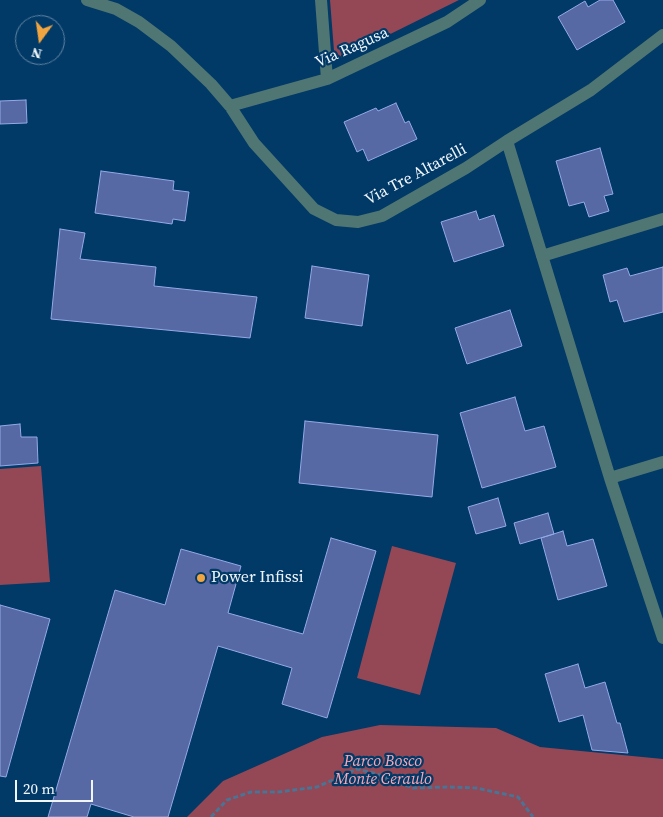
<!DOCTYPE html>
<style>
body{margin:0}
#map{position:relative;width:663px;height:817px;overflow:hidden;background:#013967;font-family:"Source Serif 4",serif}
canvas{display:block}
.north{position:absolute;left:15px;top:15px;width:50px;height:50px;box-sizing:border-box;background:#013967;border:1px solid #6185a2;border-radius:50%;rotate:194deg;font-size:14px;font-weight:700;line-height:20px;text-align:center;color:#f0f6fb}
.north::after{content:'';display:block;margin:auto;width:18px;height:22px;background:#f1a540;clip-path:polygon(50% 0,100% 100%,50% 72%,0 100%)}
.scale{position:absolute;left:15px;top:780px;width:78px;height:22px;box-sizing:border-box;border:2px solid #f0f6fb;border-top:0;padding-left:6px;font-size:15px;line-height:18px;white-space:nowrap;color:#f0f6fb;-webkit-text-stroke:4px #013967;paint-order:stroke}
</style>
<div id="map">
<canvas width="663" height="817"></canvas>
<div class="north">N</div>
<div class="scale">20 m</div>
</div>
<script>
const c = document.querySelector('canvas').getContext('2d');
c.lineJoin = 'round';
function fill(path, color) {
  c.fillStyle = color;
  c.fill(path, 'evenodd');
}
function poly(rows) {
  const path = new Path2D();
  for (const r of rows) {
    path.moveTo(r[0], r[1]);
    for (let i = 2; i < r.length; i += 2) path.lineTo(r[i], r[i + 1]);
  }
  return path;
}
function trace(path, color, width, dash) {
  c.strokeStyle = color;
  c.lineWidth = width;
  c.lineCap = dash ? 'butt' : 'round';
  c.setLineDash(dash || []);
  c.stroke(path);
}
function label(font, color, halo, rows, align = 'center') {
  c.font = font + ' "Source Serif 4",serif';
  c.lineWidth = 4.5;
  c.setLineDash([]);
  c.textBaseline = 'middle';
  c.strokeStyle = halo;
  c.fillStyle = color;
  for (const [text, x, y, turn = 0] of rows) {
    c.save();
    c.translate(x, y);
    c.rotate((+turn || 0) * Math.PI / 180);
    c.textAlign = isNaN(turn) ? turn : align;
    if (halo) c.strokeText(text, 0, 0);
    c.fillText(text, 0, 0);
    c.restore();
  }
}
fill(poly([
 [330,0,459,0,342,58,334,51],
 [41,466,50,582,0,585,0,469],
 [392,546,456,563,420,695,357,678],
 [380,725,496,728,540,747,663,759,663,817,187,817,223,781,322,737]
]), '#944755');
const building = poly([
 [600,0,613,0,625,22,577,50,558,17,585,1,588,7,600,0],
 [26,100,27,123,0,124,0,101,26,100],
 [396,103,405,123,409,121,417,139,368,161,363,149,357,152,344,122,376,108,378,111,396,103],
 [600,148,613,194,604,196,609,211,589,217,584,202,569,206,556,161,600,148],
 [101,171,174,181,173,190,189,192,185,221,173,219,172,224,95,213,101,171],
 [476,211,479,220,494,215,504,246,454,262,441,222,476,211],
 [60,229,85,233,80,259,156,267,154,286,257,297,250,338,51,319,60,229],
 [312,266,369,275,362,326,305,318,312,266],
 [663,267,663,312,624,322,617,300,610,302,603,275,627,268,630,276,663,267],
 [510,310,522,346,467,364,455,328,510,310],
 [515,397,525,431,544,426,556,467,482,488,460,413,515,397],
 [305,421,438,435,432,497,299,483,305,421],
 [20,424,21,437,37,437,38,463,0,466,0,426,20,424],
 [498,498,506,526,476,534,468,507,498,498],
 [548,513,554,534,520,544,514,523,548,513],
 [563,531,567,546,593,539,607,586,558,600,541,538,563,531],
 [331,538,376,551,327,718,282,704,292,668,218,646,168,817,134,817,91,804,87,817,48,817,115,590,165,605,181,549,241,566,228,613,303,634,331,538],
 [0,605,50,619,6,777,0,776,0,605],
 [578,664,585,688,605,682,617,723,620,723,628,753,592,750,583,715,559,722,545,674,578,664]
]);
fill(building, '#5769a4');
trace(building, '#94a9e9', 1);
trace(poly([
 [211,817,227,800,251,792,279,792,317,787,357,769,377,774,413,788,447,787,476,788,518,797,533,817]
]), '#4a7394', 3, [5, 2.5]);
trace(poly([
 [87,0,116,9,139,22,171,46,211,84,230,106,254,143,314,209,336,220,358,222,382,216,466,168,507,141,591,90,663,35],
 [321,0,327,79],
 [230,106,327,79,447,22,480,0],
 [507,141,610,478,663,638],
 [542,256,663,219],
 [610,478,663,462]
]), '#4f7673', 12);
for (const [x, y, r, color] of [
 [201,578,5,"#f1a540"]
]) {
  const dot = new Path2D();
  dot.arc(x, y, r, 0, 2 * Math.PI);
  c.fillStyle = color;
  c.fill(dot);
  trace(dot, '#013967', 2);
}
label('16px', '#f0f6fb', '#013967', [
 ["Via Ragusa",352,48,-24],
 ["Via Tre Altarelli",416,175,-28]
]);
label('16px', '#f0f6fb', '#013967', [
 ["Power Infissi",211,578]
], 'left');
label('italic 16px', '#fca7b4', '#013967', [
 ["Parco Bosco",383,762],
 ["Monte Ceraulo",383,780]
]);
</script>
